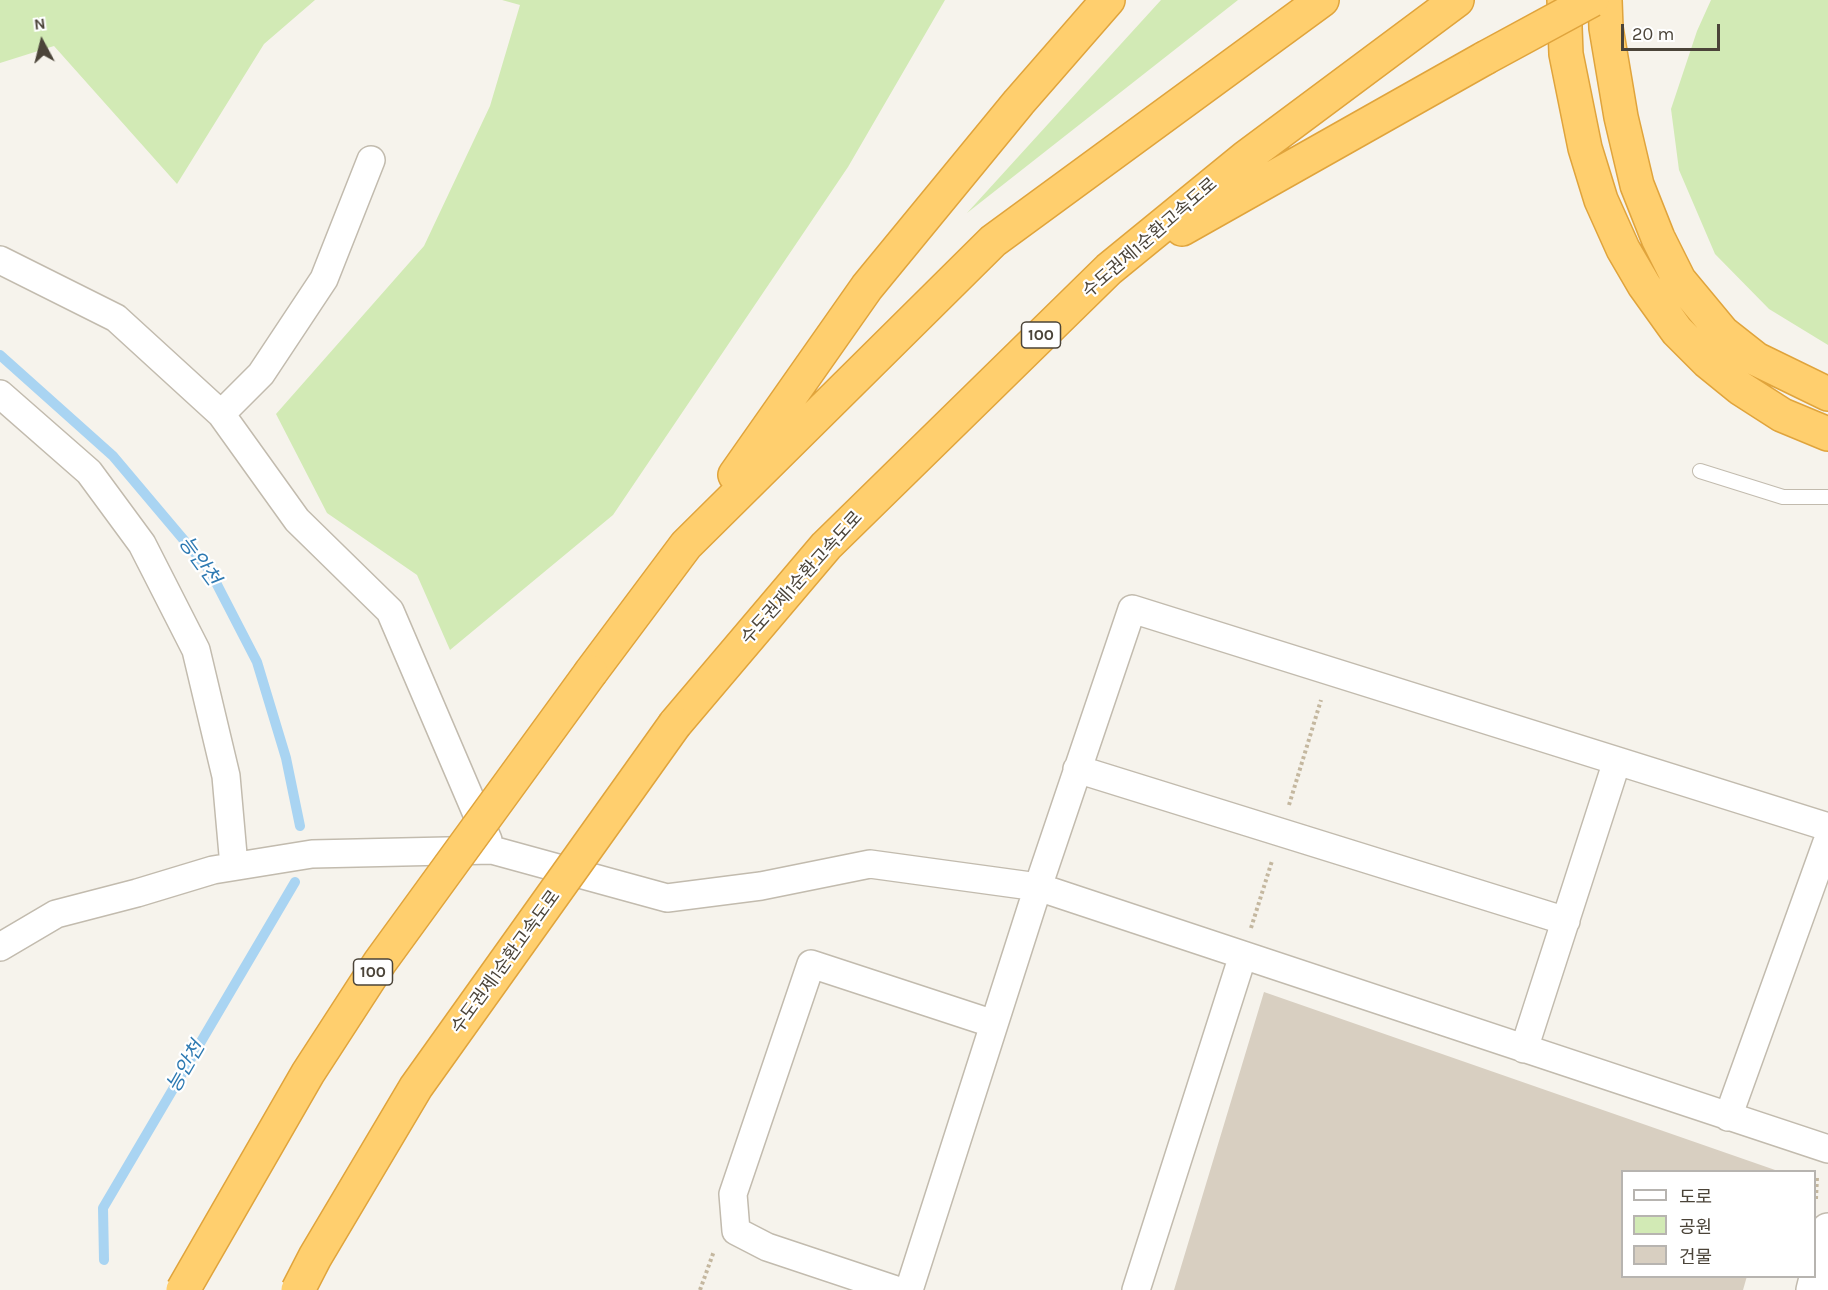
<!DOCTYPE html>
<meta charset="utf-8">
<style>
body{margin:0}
#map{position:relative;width:1828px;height:1290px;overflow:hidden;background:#f6f3ec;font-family:Karla,"Noto Sans KR",sans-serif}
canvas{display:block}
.legend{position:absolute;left:1621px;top:1170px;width:195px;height:108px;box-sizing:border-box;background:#fff;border:2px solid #b7b4b0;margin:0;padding:8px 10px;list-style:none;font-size:18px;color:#4b4439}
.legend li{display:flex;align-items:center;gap:12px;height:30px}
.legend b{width:30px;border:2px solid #b7b4b0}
.north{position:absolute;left:12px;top:12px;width:60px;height:60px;-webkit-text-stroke:4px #fff;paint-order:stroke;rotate:353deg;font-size:16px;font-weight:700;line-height:24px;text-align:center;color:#4b4439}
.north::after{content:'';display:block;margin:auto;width:21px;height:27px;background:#4b4439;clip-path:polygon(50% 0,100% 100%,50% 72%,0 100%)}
.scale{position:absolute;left:1621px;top:24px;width:99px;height:27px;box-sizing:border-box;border:3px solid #4b4439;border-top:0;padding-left:8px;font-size:18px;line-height:21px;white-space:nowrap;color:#4b4439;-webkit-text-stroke:4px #fff;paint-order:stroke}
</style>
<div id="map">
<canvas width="1828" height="1290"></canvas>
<ul class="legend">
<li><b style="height:8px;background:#fff"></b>도로</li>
<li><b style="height:16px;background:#d2eab5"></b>공원</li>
<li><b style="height:16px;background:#d8cfc1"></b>건물</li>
</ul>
<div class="north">N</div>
<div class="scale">20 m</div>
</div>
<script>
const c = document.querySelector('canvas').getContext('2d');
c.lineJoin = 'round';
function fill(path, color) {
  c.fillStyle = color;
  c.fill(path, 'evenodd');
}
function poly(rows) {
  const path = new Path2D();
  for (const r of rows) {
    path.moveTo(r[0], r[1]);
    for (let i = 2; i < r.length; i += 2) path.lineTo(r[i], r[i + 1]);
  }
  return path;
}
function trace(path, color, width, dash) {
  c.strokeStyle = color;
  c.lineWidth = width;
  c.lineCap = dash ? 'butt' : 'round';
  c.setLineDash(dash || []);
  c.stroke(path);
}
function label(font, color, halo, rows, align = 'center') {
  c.font = font + ' Karla,"Noto Sans KR",sans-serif';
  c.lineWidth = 4.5;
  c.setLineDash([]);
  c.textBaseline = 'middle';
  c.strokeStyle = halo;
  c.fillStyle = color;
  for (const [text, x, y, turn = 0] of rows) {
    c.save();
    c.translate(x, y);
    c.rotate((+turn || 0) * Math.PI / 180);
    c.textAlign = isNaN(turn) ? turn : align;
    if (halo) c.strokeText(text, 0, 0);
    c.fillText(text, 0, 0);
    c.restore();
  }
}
fill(poly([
 [0,0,315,0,264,44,177,184,54,46,0,63],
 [502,0,945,0,848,167,613,515,450,650,417,575,327,513,276,414,424,246,490,106,520,5],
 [1161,0,1238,0,967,213],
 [1711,0,1828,0,1828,345,1769,309,1715,254,1679,170,1671,109,1697,31]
]), '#d2eab5');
trace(poly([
 [0,355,113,456,210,571,257,662,286,758,300,826],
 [104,1260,103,1208,295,882]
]), '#a9d4f2', 10);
fill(poly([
 [1264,992,1778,1171,1622,1172,1622,1276,1747,1276,1743,1290,1174,1290]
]), '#d8cfc1');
const service = poly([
 [1700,471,1783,497,1828,497]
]);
const minor = poly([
 [0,260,116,318,221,414,297,520,390,611,488,840],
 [0,394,89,472,142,544,196,650,226,776,234,866],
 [221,414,261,374,324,279,371,160],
 [1077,769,1566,921],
 [0,947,56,914,137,893,213,870,312,854,492,850,667,898,761,886,870,864,1038,887,1828,1149],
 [1524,1049,1617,761],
 [1728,1117,1828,839],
 [896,1290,767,1247,736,1231,733,1194,811,964,994,1024],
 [909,1290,1038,887,1132,609,1828,827],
 [1136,1290,1243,955]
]);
const tertiary = poly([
 [1813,1290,1828,1230]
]);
const motorway = poly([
 [1564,0,1566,54,1585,148,1601,200,1623,249,1644,285,1677,331,1708,362,1740,388,1782,415,1828,434],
 [1605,0,1606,28,1621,117,1637,185,1658,238,1679,280,1723,333,1756,359,1828,394],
 [1182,229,1485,58],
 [735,475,867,287,1019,102,1108,0],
 [591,672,686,545,993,241,1322,0],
 [675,724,826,546,1109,269,1245,158,1457,0]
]);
trace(service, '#c2bbae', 16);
trace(minor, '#c2bbae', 30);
trace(tertiary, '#c2bbae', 36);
trace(motorway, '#e0a43c', 36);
trace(poly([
 [1289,805,1321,700],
 [1251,928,1272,861],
 [1816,1199,1817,1177],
 [700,1290,714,1251]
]), '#c4b79f', 4, [3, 3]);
trace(service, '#fff', 14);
trace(minor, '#fff', 27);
trace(tertiary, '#fff', 33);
trace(motorway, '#ffcf6e', 33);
const motorwayBridge = poly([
 [1485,58,1592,0],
 [183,1290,308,1073,380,962,591,672],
 [298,1290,315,1257,416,1087,675,724]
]);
trace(motorwayBridge, '#e0a43c', 36, []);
trace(motorwayBridge, '#ffcf6e', 33);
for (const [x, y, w] of [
 [1041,335,39],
 [373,972,39]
]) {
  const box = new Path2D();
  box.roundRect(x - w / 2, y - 13, w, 26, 4.5);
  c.fillStyle = '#fff';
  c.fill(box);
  trace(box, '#4b4439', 1.5);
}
label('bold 16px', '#4b4439', null, [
 ["100",1041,335],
 ["100",373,972]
]);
label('18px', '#4b4439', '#fff', [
 ["수도권제1순환고속도로",1150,238,-41],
 ["수도권제1순환고속도로",802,578,-48],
 ["수도권제1순환고속도로",506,962,-54]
]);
label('italic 20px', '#2e7ab2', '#fff', [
 ["능안천",199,561,54],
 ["능안천",186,1067,-60]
]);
</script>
